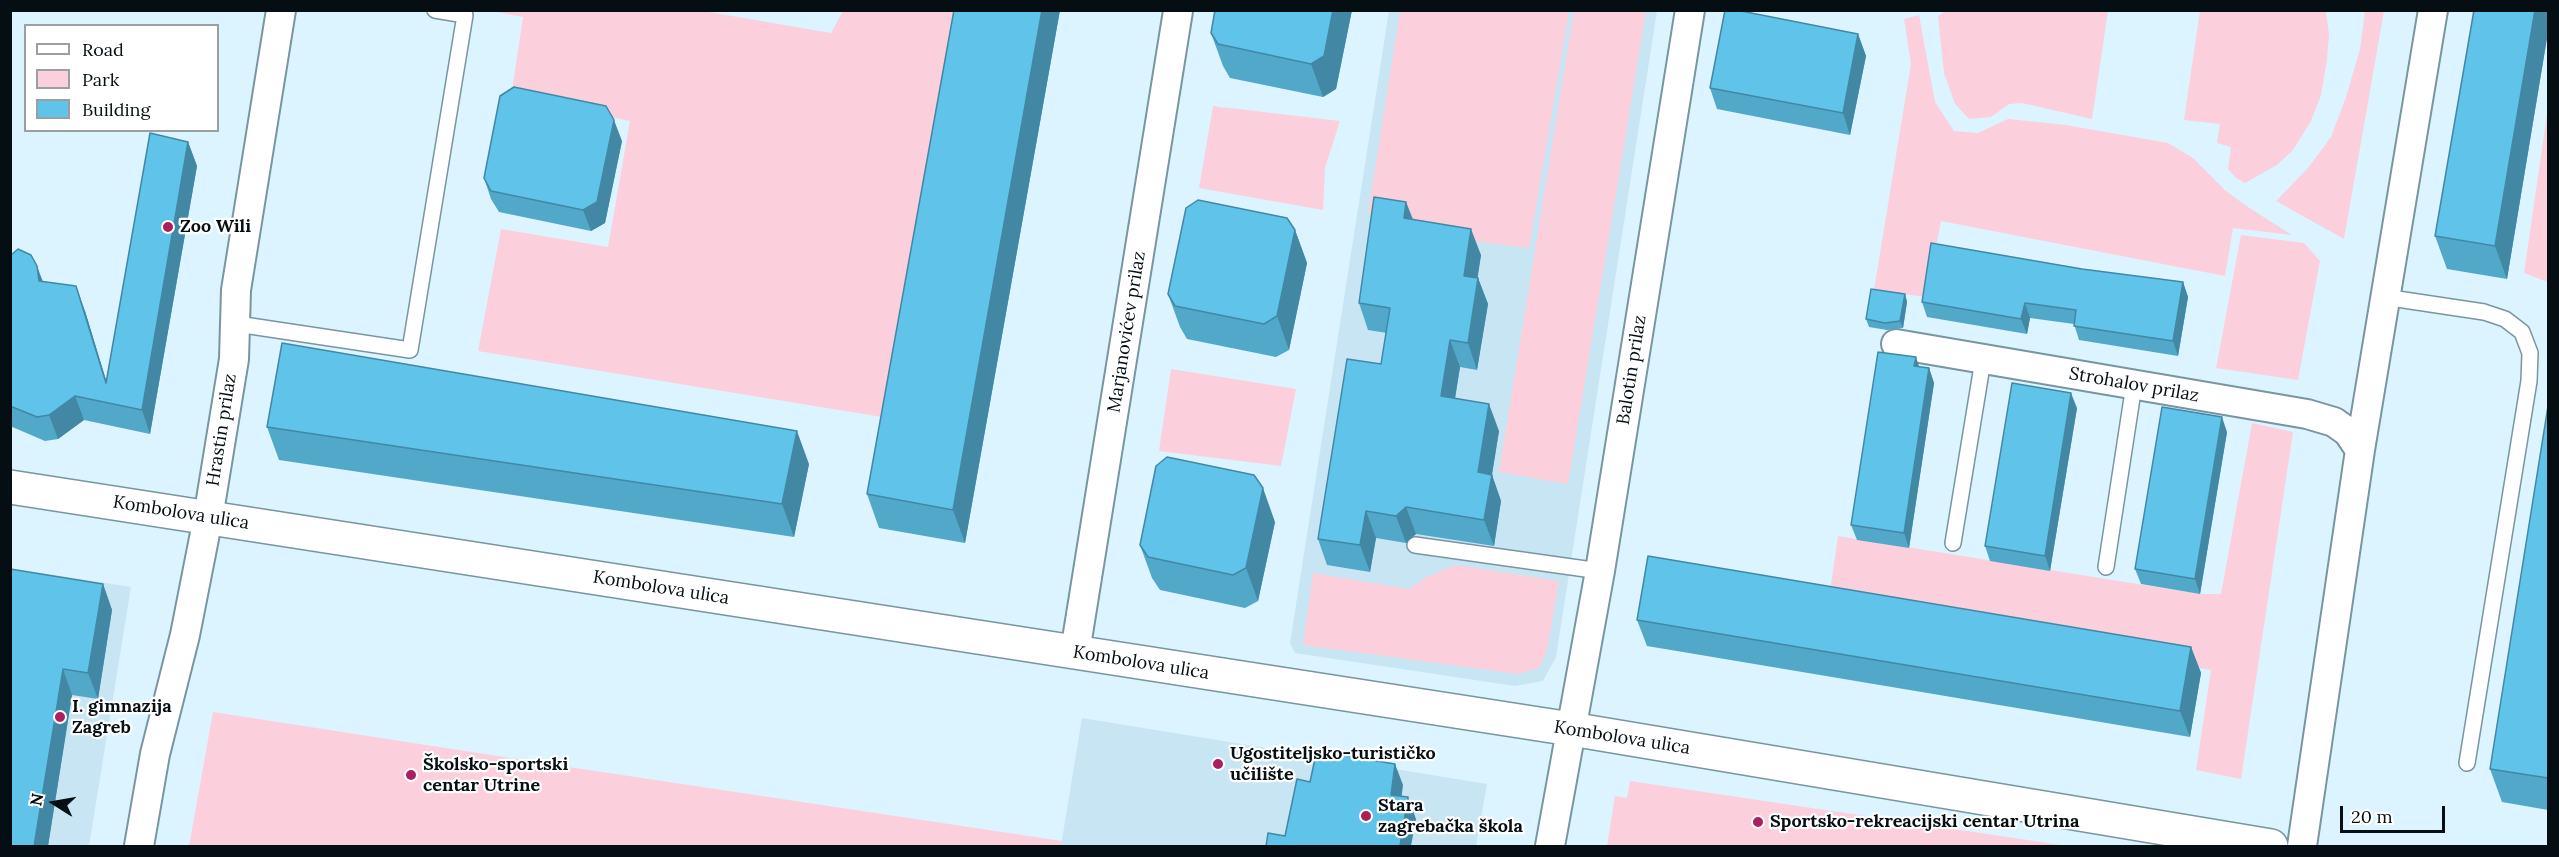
<!DOCTYPE html>
<meta charset="utf-8">
<style>
body{margin:0}
#map{position:relative;width:2559px;height:857px;overflow:hidden;background:#dcf4ff;font-family:Lora,serif}
canvas{display:block}
.frame{position:absolute;inset:0;border:12px solid #050f13;pointer-events:none}
.legend{position:absolute;left:24px;top:24px;width:195px;height:108px;box-sizing:border-box;background:#fff;border:2px solid #9b9fa1;margin:0;padding:8px 10px;list-style:none;font-size:18px;color:#050f13}
.legend li{display:flex;align-items:center;gap:12px;height:30px}
.legend b{width:30px;border:2px solid #9b9fa1}
.north{position:absolute;left:24px;top:773px;width:60px;height:60px;-webkit-text-stroke:4px #fff;paint-order:stroke;rotate:281deg;font-size:16px;font-weight:700;line-height:24px;text-align:center;color:#050f13}
.north::after{content:'';display:block;margin:auto;width:21px;height:27px;background:#050f13;clip-path:polygon(50% 0,100% 100%,50% 72%,0 100%)}
.scale{position:absolute;left:2340px;top:806px;width:105px;height:27px;box-sizing:border-box;border:3px solid #050f13;border-top:0;padding-left:8px;font-size:18px;line-height:21px;white-space:nowrap;color:#050f13;-webkit-text-stroke:4px #fff;paint-order:stroke}
</style>
<div id="map">
<canvas width="2559" height="857"></canvas>
<div class="frame"></div>
<ul class="legend">
<li><b style="height:8px;background:#fff"></b>Road</li>
<li><b style="height:16px;background:#fbd0dc"></b>Park</li>
<li><b style="height:16px;background:#5fc3ea"></b>Building</li>
</ul>
<div class="north">N</div>
<div class="scale">20 m</div>
</div>
<script>
const c = document.querySelector('canvas').getContext('2d');
c.lineJoin = 'round';
function fill(path, color) {
  c.fillStyle = color;
  c.fill(path, 'evenodd');
}
function poly(rows) {
  const path = new Path2D();
  for (const r of rows) {
    path.moveTo(r[0], r[1]);
    for (let i = 2; i < r.length; i += 2) path.lineTo(r[i], r[i + 1]);
  }
  return path;
}
function trace(path, color, width, dash) {
  c.strokeStyle = color;
  c.lineWidth = width;
  c.lineCap = dash ? 'butt' : 'round';
  c.setLineDash(dash || []);
  c.stroke(path);
}
function label(font, color, halo, rows, align = 'center') {
  c.font = font + ' Lora,serif';
  c.lineWidth = 4.5;
  c.setLineDash([]);
  c.textBaseline = 'middle';
  c.strokeStyle = halo;
  c.fillStyle = color;
  for (const [text, x, y, turn = 0] of rows) {
    c.save();
    c.translate(x, y);
    c.rotate((+turn || 0) * Math.PI / 180);
    c.textAlign = isNaN(turn) ? turn : align;
    if (halo) c.strokeText(text, 0, 0);
    c.fillText(text, 0, 0);
    c.restore();
  }
}
fill(poly([
 [1389,11,1657,11,1556,657,1543,681,1515,686,1295,653,1290,643],
 [10,568,131,587,89,846,11,846],
 [1082,718,1487,784,1476,846,1061,846]
]), '#c8e5f3');
fill(poly([
 [1574,10,1646,11,1568,484,1499,472],
 [491,11,703,11,831,33,843,11,960,11,888,418,478,351,501,229,608,247,630,121,511,97,523,17],
 [1400,11,1569,11,1529,248,1427,235,1428,221,1368,213],
 [1946,11,2108,11,2092,119,2022,103,2009,104,1991,117,1969,119,1955,104,1944,73,1938,16],
 [2200,11,2326,12,2329,34,2327,60,2321,95,2311,121,2293,150,2277,165,2245,183,2236,178,2228,169,2231,147,2217,143,2220,124,2184,120],
 [2365,11,2384,11,2344,239,2276,201,2308,168,2331,137,2346,97,2360,49],
 [1919,15,1935,102,1954,131,1978,133,2008,119,2066,125,2168,143,2193,158,2226,191,2248,207,2292,235,2233,228,2225,276,1941,221,1926,297,1874,290,1911,64,1904,19],
 [1213,106,1340,121,1325,168,1323,210,1199,188],
 [2548,107,2548,282,2524,273],
 [2241,235,2304,243,2320,261,2298,380,2216,368],
 [1171,369,1296,389,1281,466,1159,451],
 [2252,423,2293,432,2241,779,2196,770,2211,670,1828,605,1838,536,2200,594,2221,594],
 [1456,565,1559,581,1547,650,1539,668,1518,674,1303,645,1313,573,1409,589,1427,577],
 [213,712,562,766,1062,841,1061,846,189,846],
 [1630,781,2068,846,1607,846,1615,796,1627,798]
]), '#fbd0dc');
const service = poly([
 [2384,297,2484,312,2505,319,2522,332,2530,353,2529,381,2467,763],
 [237,324,410,350,465,15,435,10],
 [1953,543,1983,360],
 [1415,545,1600,571],
 [2106,567,2134,385]
]);
const minor = poly([
 [1896,344,2307,414,2334,422,2348,432,2360,450],
 [1075,652,1178,11],
 [139,846,155,754,185,635,208,518,234,359,236,290,281,10],
 [1550,846,1600,571,1690,10],
 [2302,846,2360,450,2433,10]
]);
const tertiary = poly([
 [10,487,1571,729,2271,846]
]);
trace(service, '#7995a1', 18);
trace(minor, '#7995a1', 32);
trace(tertiary, '#7995a1', 36);
trace(service, '#fff', 15);
trace(minor, '#fff', 28);
trace(tertiary, '#fff', 33);
fill(poly([
 [954,10,1060,10,965,543,879,528,867,494],
 [1215,10,1352,10,1336,89,1323,97,1230,78,1223,66,1211,33],
 [2548,10,2548,32,2507,279,2447,269,2435,236],
 [1858,34,1866,56,1850,135,1717,109,1710,88],
 [622,141,605,223,591,231,499,212,491,199,484,178],
 [188,142,197,166,150,434,84,420,58,439,45,441,10,426,10,256,43,282,85,311,106,380],
 [1406,202,1413,219,1481,255,1477,278,1478,278,1488,304,1477,370,1460,367,1455,399,1499,431,1492,475,1501,501,1494,546,1416,534,1406,543,1376,538,1370,572,1327,565,1318,539,1381,364,1387,333,1368,330,1359,303],
 [1295,230,1307,263,1289,350,1276,357,1187,339,1180,327,1168,294],
 [2082,269,2183,282,2188,297,2178,356,2079,340,2074,324,2030,318,2027,334,1927,317,1922,302],
 [1905,294,1907,302,1903,328,1887,330,1869,327,1866,319],
 [1919,367,1929,368,1934,383,1909,548,1857,540,1851,525],
 [2548,406,2548,810,2502,802,2490,769],
 [2077,408,2050,571,1990,561,1985,546],
 [267,427,809,464,794,537,279,460],
 [2227,432,2200,594,2141,584,2135,569],
 [1275,522,1258,601,1245,608,1160,590,1152,578,1140,545],
 [10,569,103,584,112,610,98,699,72,695,48,846,10,846],
 [1637,620,2191,647,2201,673,2190,737,1647,646]
]), '#52a8c9');
fill(poly([
 [1042,10,1060,10,965,543,953,510],
 [1333,10,1352,10,1336,89,1323,97,1311,64],
 [2535,10,2548,10,2548,32,2507,279,2495,246],
 [1858,34,1866,56,1850,135,1843,113],
 [614,120,622,141,605,223,591,231,583,210],
 [188,142,197,166,150,434,142,410],
 [1406,202,1416,229,1404,218],
 [1471,229,1481,255,1474,302,1464,276],
 [1295,230,1307,263,1289,350,1277,316],
 [37,266,46,290,39,281],
 [1478,278,1488,304,1477,370,1468,343],
 [2183,282,2188,297,2178,356,2173,341],
 [76,286,85,311,114,407,106,383],
 [1905,294,1907,302,1903,328,1900,321],
 [2025,303,2030,318,2027,334,2021,319],
 [1450,340,1460,367,1451,422,1441,396],
 [1916,357,1921,372,1914,366],
 [1929,368,1934,383,1909,548,1904,533],
 [2071,393,2077,408,2050,571,2045,556],
 [75,396,84,420,58,439,49,415],
 [1489,404,1499,431,1488,498,1478,472],
 [2222,417,2227,432,2200,594,2195,579],
 [797,431,809,464,794,537,782,504],
 [1492,475,1501,501,1494,546,1484,520],
 [1263,488,1275,522,1258,601,1246,568],
 [1406,507,1416,534,1406,543,1396,516],
 [1366,511,1376,538,1370,572,1360,545],
 [103,584,112,610,98,699,88,673],
 [2191,647,2201,673,2190,737,2180,711],
 [63,669,72,695,48,846,34,846],
 [1395,764,1403,785,1399,817,1391,795],
 [1408,797,1416,819,1411,846,1400,846]
]), '#4288a4');
const building = poly([
 [954,10,1042,10,953,510,867,494,954,10],
 [1215,10,1333,10,1324,56,1311,64,1218,44,1211,33,1215,10],
 [1725,10,1736,10,1858,34,1843,113,1710,88,1725,10],
 [2474,10,2535,10,2495,246,2435,236,2474,10],
 [514,87,606,106,614,120,597,202,583,210,491,191,484,178,500,96,514,87],
 [150,133,188,142,142,410,75,396,49,415,37,417,10,406,10,256,18,249,31,255,37,266,39,281,76,286,106,383,150,133],
 [1374,197,1406,202,1404,218,1471,229,1464,276,1478,278,1468,343,1450,340,1441,396,1489,404,1478,472,1492,475,1484,520,1406,507,1396,516,1366,511,1360,545,1318,539,1347,359,1381,364,1390,308,1359,303,1374,197],
 [1198,200,1287,218,1295,230,1277,316,1264,324,1175,306,1168,294,1186,208,1198,200],
 [1931,243,2082,269,2183,282,2173,341,2074,326,2076,310,2025,303,2021,319,1922,302,1931,243],
 [1871,289,1905,294,1900,321,1885,323,1866,319,1871,289],
 [282,343,797,431,782,504,267,427,282,343],
 [1878,352,1916,357,1914,366,1929,368,1904,533,1851,525,1878,352],
 [2012,383,2071,393,2045,556,1985,546,2012,383],
 [2548,406,2548,778,2490,769,2548,406],
 [2162,407,2222,417,2195,579,2135,569,2162,407],
 [1167,457,1254,475,1263,488,1246,568,1233,575,1148,557,1140,545,1156,466,1167,457],
 [1648,556,2191,647,2180,711,1637,620,1648,556],
 [10,569,103,584,88,673,63,669,34,846,10,846,10,569],
 [1316,754,1340,757,1341,755,1395,764,1391,795,1408,797,1400,846,1266,846,1268,833,1285,836,1297,779,1310,782,1316,754]
]);
fill(building, '#5fc3ea');
trace(building, '#4288a4', 1.5);
for (const [x, y, r, color] of [
 [168,227,6,"#ab1f60"],
 [60,717,6,"#ab1f60"],
 [1218,764,6,"#ab1f60"],
 [411,775,6,"#ab1f60"],
 [1366,816,6,"#ab1f60"],
 [1758,822,6,"#ab1f60"]
]) {
  const dot = new Path2D();
  dot.arc(x, y, r, 0, 2 * Math.PI);
  c.fillStyle = color;
  c.fill(dot);
  trace(dot, '#fff', 2);
}
label('bold 18px', '#050f13', '#fff', [
 ["Zoo Wili",180,227],
 ["I. gimnazija",72,707],
 ["Zagreb",72,728],
 ["Ugostiteljsko-turističko",1230,754],
 ["učilište",1230,775],
 ["Školsko-sportski",423,765],
 ["centar Utrine",423,786],
 ["Stara",1378,806],
 ["zagrebačka škola",1378,827],
 ["Sportsko-rekreacijski centar Utrina",1770,822]
], 'left');
label('18px', '#050f13', '#fff', [
 ["Marjanovićev prilaz",1127,332,-81],
 ["Balotin prilaz",1632,370,-81],
 ["Strohalov prilaz",2134,385,10],
 ["Hrastin prilaz",222,430,-81],
 ["Kombolova ulica",181,513,9],
 ["Kombolova ulica",661,588,9],
 ["Kombolova ulica",1141,663,9],
 ["Kombolova ulica",1622,738,9]
]);
</script>
